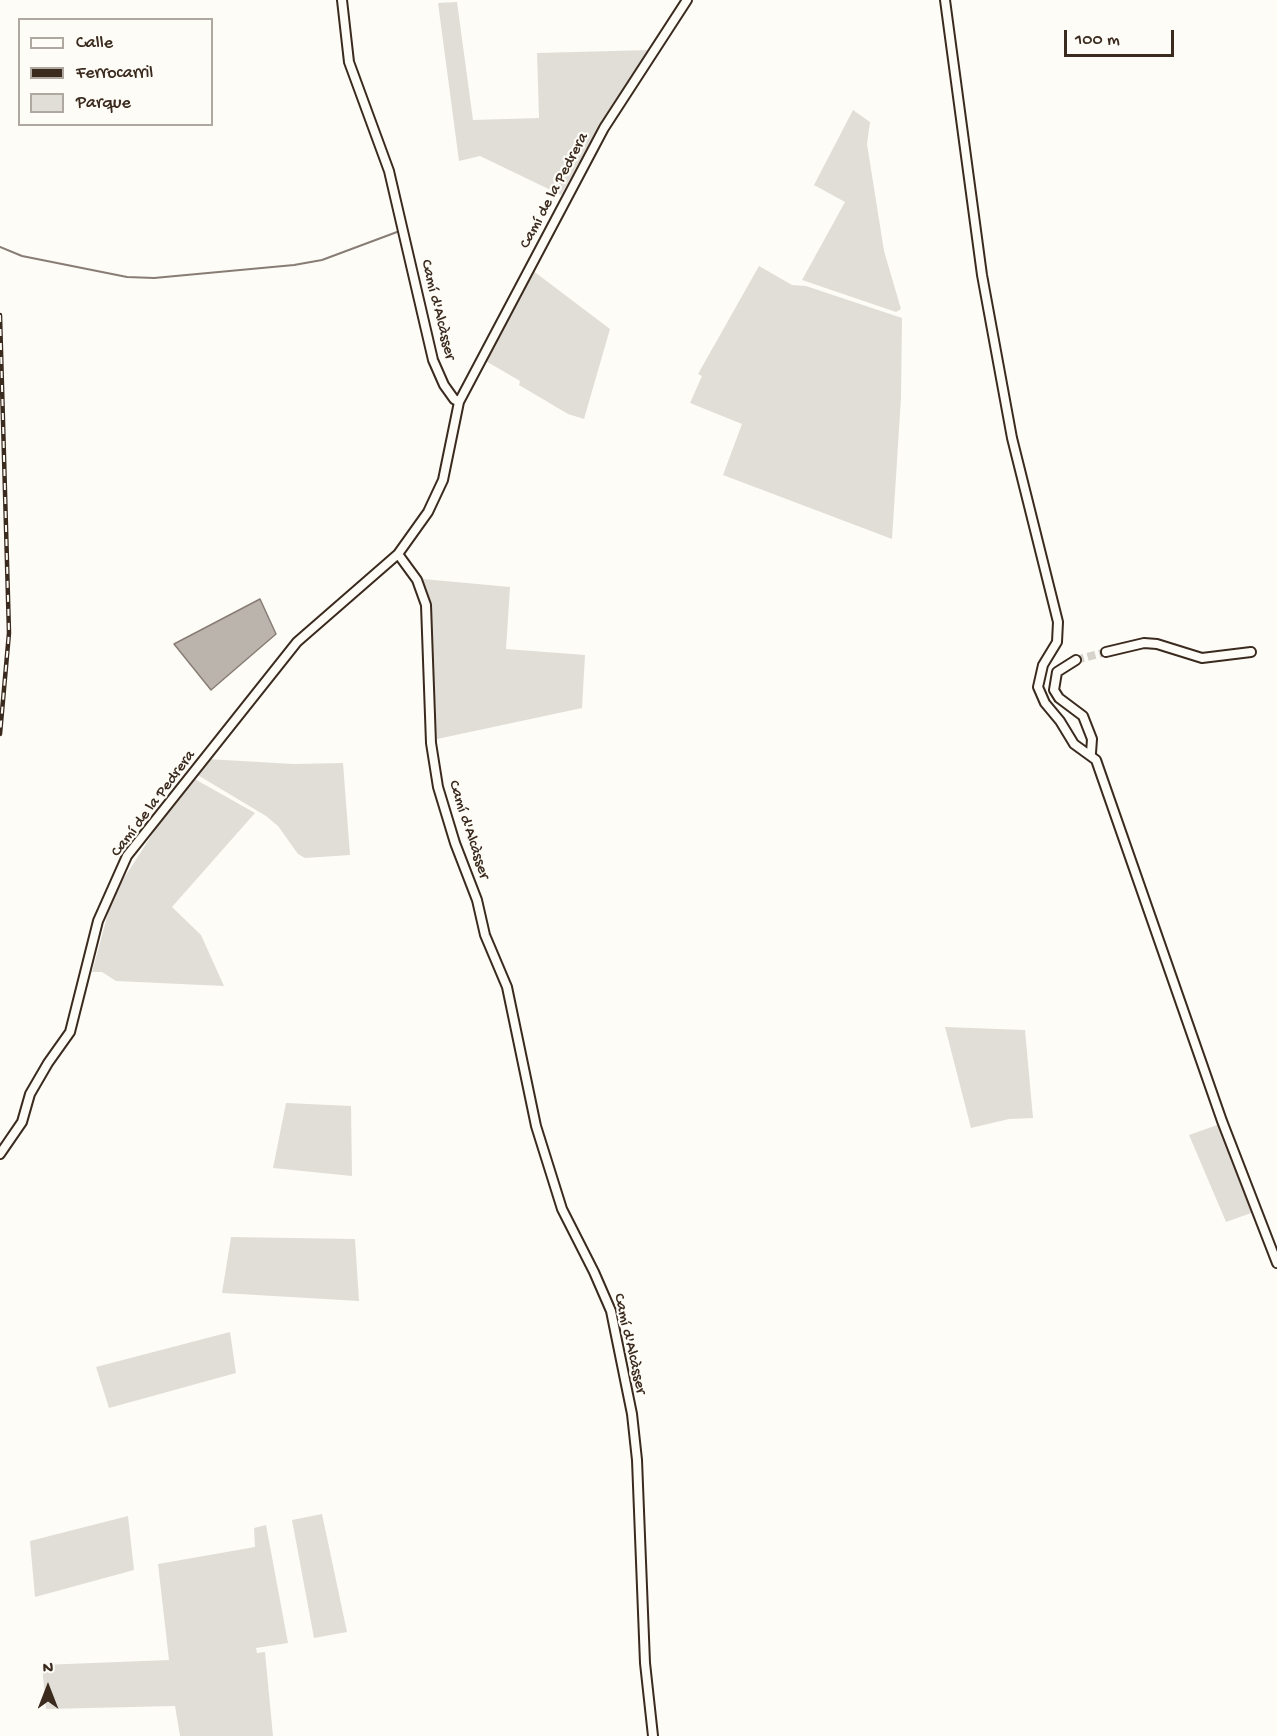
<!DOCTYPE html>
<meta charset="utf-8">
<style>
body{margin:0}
#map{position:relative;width:1277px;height:1736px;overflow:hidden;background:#fdfcf7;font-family:"Gochi Hand",sans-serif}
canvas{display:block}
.legend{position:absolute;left:18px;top:18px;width:195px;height:108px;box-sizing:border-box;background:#fdfcf7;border:2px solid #afa8a0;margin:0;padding:8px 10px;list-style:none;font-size:18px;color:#3b2a1e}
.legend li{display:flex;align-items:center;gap:12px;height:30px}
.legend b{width:30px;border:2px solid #afa8a0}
.north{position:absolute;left:18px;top:1658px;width:60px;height:60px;-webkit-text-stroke:4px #fdfcf7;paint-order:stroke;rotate:0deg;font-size:16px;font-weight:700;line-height:24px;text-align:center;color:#3b2a1e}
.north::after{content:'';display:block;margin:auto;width:21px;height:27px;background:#3b2a1e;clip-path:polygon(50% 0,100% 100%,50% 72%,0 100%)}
.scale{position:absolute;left:1064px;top:30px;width:110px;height:27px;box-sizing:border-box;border:3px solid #3b2a1e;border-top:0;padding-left:8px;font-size:18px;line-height:21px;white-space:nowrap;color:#3b2a1e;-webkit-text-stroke:4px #fdfcf7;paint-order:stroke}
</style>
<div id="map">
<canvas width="1277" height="1736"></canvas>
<ul class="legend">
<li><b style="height:8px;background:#fdfcf7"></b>Calle</li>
<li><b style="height:8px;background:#3b2a1e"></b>Ferrocarril</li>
<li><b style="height:16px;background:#e1ded7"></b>Parque</li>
</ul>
<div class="north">N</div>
<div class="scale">100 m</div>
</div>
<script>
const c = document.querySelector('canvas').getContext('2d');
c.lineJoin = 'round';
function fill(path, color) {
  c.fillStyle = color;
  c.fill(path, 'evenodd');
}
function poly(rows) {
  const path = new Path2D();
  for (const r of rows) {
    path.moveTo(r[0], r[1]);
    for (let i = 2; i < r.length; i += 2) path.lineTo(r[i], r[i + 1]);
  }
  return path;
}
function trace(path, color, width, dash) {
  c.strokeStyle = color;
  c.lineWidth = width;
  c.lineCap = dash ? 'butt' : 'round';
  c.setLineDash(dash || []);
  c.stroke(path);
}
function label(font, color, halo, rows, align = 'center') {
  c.font = font + ' "Gochi Hand",sans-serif';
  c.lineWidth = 4.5;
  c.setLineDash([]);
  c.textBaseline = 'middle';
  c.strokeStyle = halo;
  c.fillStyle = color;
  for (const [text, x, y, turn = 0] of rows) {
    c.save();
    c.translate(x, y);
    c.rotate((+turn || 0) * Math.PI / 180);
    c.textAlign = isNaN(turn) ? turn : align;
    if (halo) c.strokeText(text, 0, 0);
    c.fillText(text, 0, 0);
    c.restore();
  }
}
fill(poly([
 [457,2,473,120,539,118,537,53,650,50,588,146,561,195,480,156,459,161,438,3],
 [853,110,870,122,867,144,884,251,901,309,896,312,802,280,845,202,814,185],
 [759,266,792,285,806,286,902,318,901,398,892,539,723,475,742,424,690,403,702,376,698,374],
 [532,270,610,329,584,419,568,414,519,385,520,381,484,360],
 [423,579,510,587,506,649,585,655,582,708,437,739,431,623],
 [207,759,293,764,343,763,350,855,305,858,298,854,278,826,266,816,196,774],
 [193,778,255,813,172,907,201,935,224,986,116,981,102,972,92,972,113,895,170,807],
 [945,1027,1025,1030,1033,1118,1009,1119,971,1128],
 [286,1103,351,1106,352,1176,273,1168],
 [1220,1124,1254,1212,1226,1222,1189,1135],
 [231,1237,355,1239,359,1301,222,1293],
 [230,1332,236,1373,109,1408,96,1367],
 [322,1514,347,1632,314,1638,292,1520],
 [128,1516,134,1570,35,1597,30,1541],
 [266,1525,288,1643,256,1648,257,1653,265,1652,273,1736,180,1736,175,1706,46,1709,42,1665,169,1660,158,1564,255,1547,254,1528]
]), '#e1ded7');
const water = poly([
 [260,599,276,634,211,690,174,644,260,599]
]);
fill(water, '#bbb4ad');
trace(water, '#887d74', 1.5);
trace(poly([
 [0,247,22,256,127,277,154,278,294,265,322,260,397,232]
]), '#887d74', 2);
trace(poly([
 [1076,660,1106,652]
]), '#d6d2cc', 8, [8, 4]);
const minor = poly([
 [945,0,982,275,1012,438,1058,622,1057,642,1043,665,1038,687,1045,703,1060,721,1074,744,1096,760,1222,1121,1277,1263],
 [459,402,604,128,687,0],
 [398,554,417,580,426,605,431,743,438,787,455,843,477,900,485,935,507,987,536,1126,562,1209,594,1272,611,1311,632,1414,637,1460,645,1663,653,1736],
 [1106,652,1144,643,1157,644,1202,658,1251,652],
 [1076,660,1057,672,1054,690,1059,698,1083,716,1092,739,1091,753],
 [0,1154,22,1122,30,1094,48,1063,70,1032,98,921,127,856,297,642,398,554,428,512,443,480,459,402,454,399,444,385,433,360,389,171,349,62,342,0]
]);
trace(minor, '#3b2a1e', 12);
trace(minor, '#fdfcf7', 8);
const rail = poly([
 [0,315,9,633,0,734]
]);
trace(rail, '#3b2a1e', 4.5);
trace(rail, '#fdfcf7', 2, [7]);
label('16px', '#3b2a1e', '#fdfcf7', [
 ["Camí de la Pedrera",555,191,-62],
 ["Camí d'Alcàsser",437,310,76],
 ["Camí de la Pedrera",154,804,-53],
 ["Camí d'Alcàsser",468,830,72],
 ["Camí d'Alcàsser",629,1344,77]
]);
</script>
